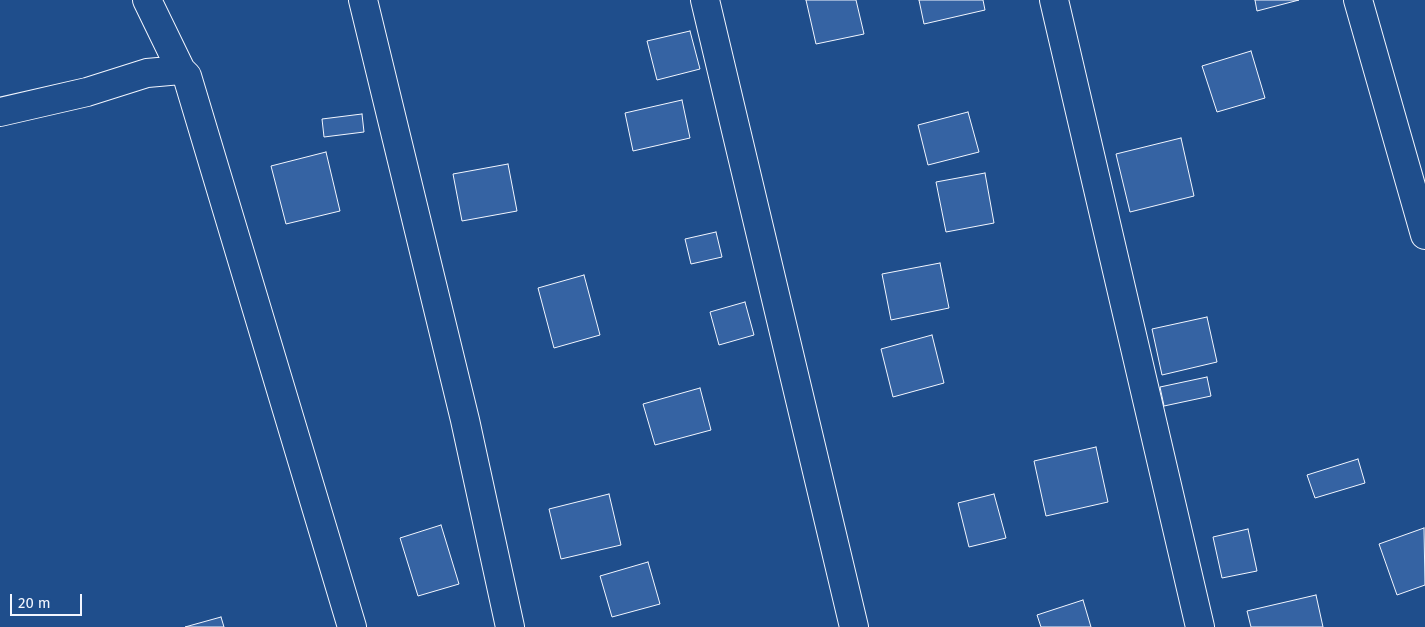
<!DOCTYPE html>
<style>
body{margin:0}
#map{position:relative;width:1425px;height:627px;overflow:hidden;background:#1f4e8c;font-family:"Fira Sans",sans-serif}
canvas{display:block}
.scale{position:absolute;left:10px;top:594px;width:72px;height:22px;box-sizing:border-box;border:2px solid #f2f6ff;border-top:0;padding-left:6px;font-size:15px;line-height:18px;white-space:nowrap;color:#f2f6ff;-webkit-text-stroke:4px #1f4e8c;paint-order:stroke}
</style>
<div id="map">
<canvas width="1425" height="627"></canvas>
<div class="scale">20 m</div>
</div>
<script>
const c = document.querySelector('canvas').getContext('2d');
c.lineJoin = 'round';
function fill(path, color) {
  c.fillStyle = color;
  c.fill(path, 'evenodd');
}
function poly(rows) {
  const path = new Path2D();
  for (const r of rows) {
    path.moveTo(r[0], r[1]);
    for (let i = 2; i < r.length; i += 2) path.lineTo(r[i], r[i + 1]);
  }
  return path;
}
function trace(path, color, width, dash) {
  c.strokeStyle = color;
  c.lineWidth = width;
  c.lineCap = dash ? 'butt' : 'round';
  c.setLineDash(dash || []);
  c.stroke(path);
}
const building = poly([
 [806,0,856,0,864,34,816,44,806,0],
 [919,0,983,0,985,10,924,24,919,0],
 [1255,0,1299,0,1257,11,1255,0],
 [690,31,700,69,657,80,647,41,690,31],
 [1251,51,1265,98,1217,112,1202,66,1251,51],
 [682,100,690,138,633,151,625,113,682,100],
 [968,112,979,152,928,165,918,125,968,112],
 [362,114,364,132,324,137,322,119,362,114],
 [1181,138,1194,196,1130,212,1116,154,1181,138],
 [326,152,340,211,286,224,271,166,326,152],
 [508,164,517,211,462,221,453,174,508,164],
 [985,173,994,223,946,232,936,182,985,173],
 [716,232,722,257,691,264,685,239,716,232],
 [940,263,949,308,891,320,882,274,940,263],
 [584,275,600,335,554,348,538,288,584,275],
 [745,302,754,335,719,345,710,312,745,302],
 [1207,317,1217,362,1162,375,1152,329,1207,317],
 [932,335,944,383,893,397,881,349,932,335],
 [1207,377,1211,396,1164,406,1160,387,1207,377],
 [700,388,711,430,655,445,643,404,700,388],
 [1096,447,1108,502,1046,516,1034,461,1096,447],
 [1358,459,1365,483,1315,498,1307,475,1358,459],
 [609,494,621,545,561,559,549,509,609,494],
 [994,494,1006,538,969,547,958,503,994,494],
 [441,525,459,584,418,596,400,538,441,525],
 [1424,528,1425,585,1397,595,1379,544,1424,528],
 [1248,529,1257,571,1222,578,1213,537,1248,529],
 [648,562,660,604,612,617,600,576,648,562],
 [1316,595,1323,627,1251,627,1247,611,1316,595],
 [1083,600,1091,627,1041,627,1037,615,1083,600],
 [221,617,224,627,185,627,221,617]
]);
fill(building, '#3563a3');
trace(building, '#f2f6ff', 1);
const minor = poly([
 [147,0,181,70],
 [363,0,465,420,510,627],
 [705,0,854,627],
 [1054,0,1200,627],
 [1358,0,1425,235],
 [0,112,87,92,147,73,181,70,187,76,352,627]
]);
trace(minor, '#f2f6ff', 30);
trace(minor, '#1f4e8c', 28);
</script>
